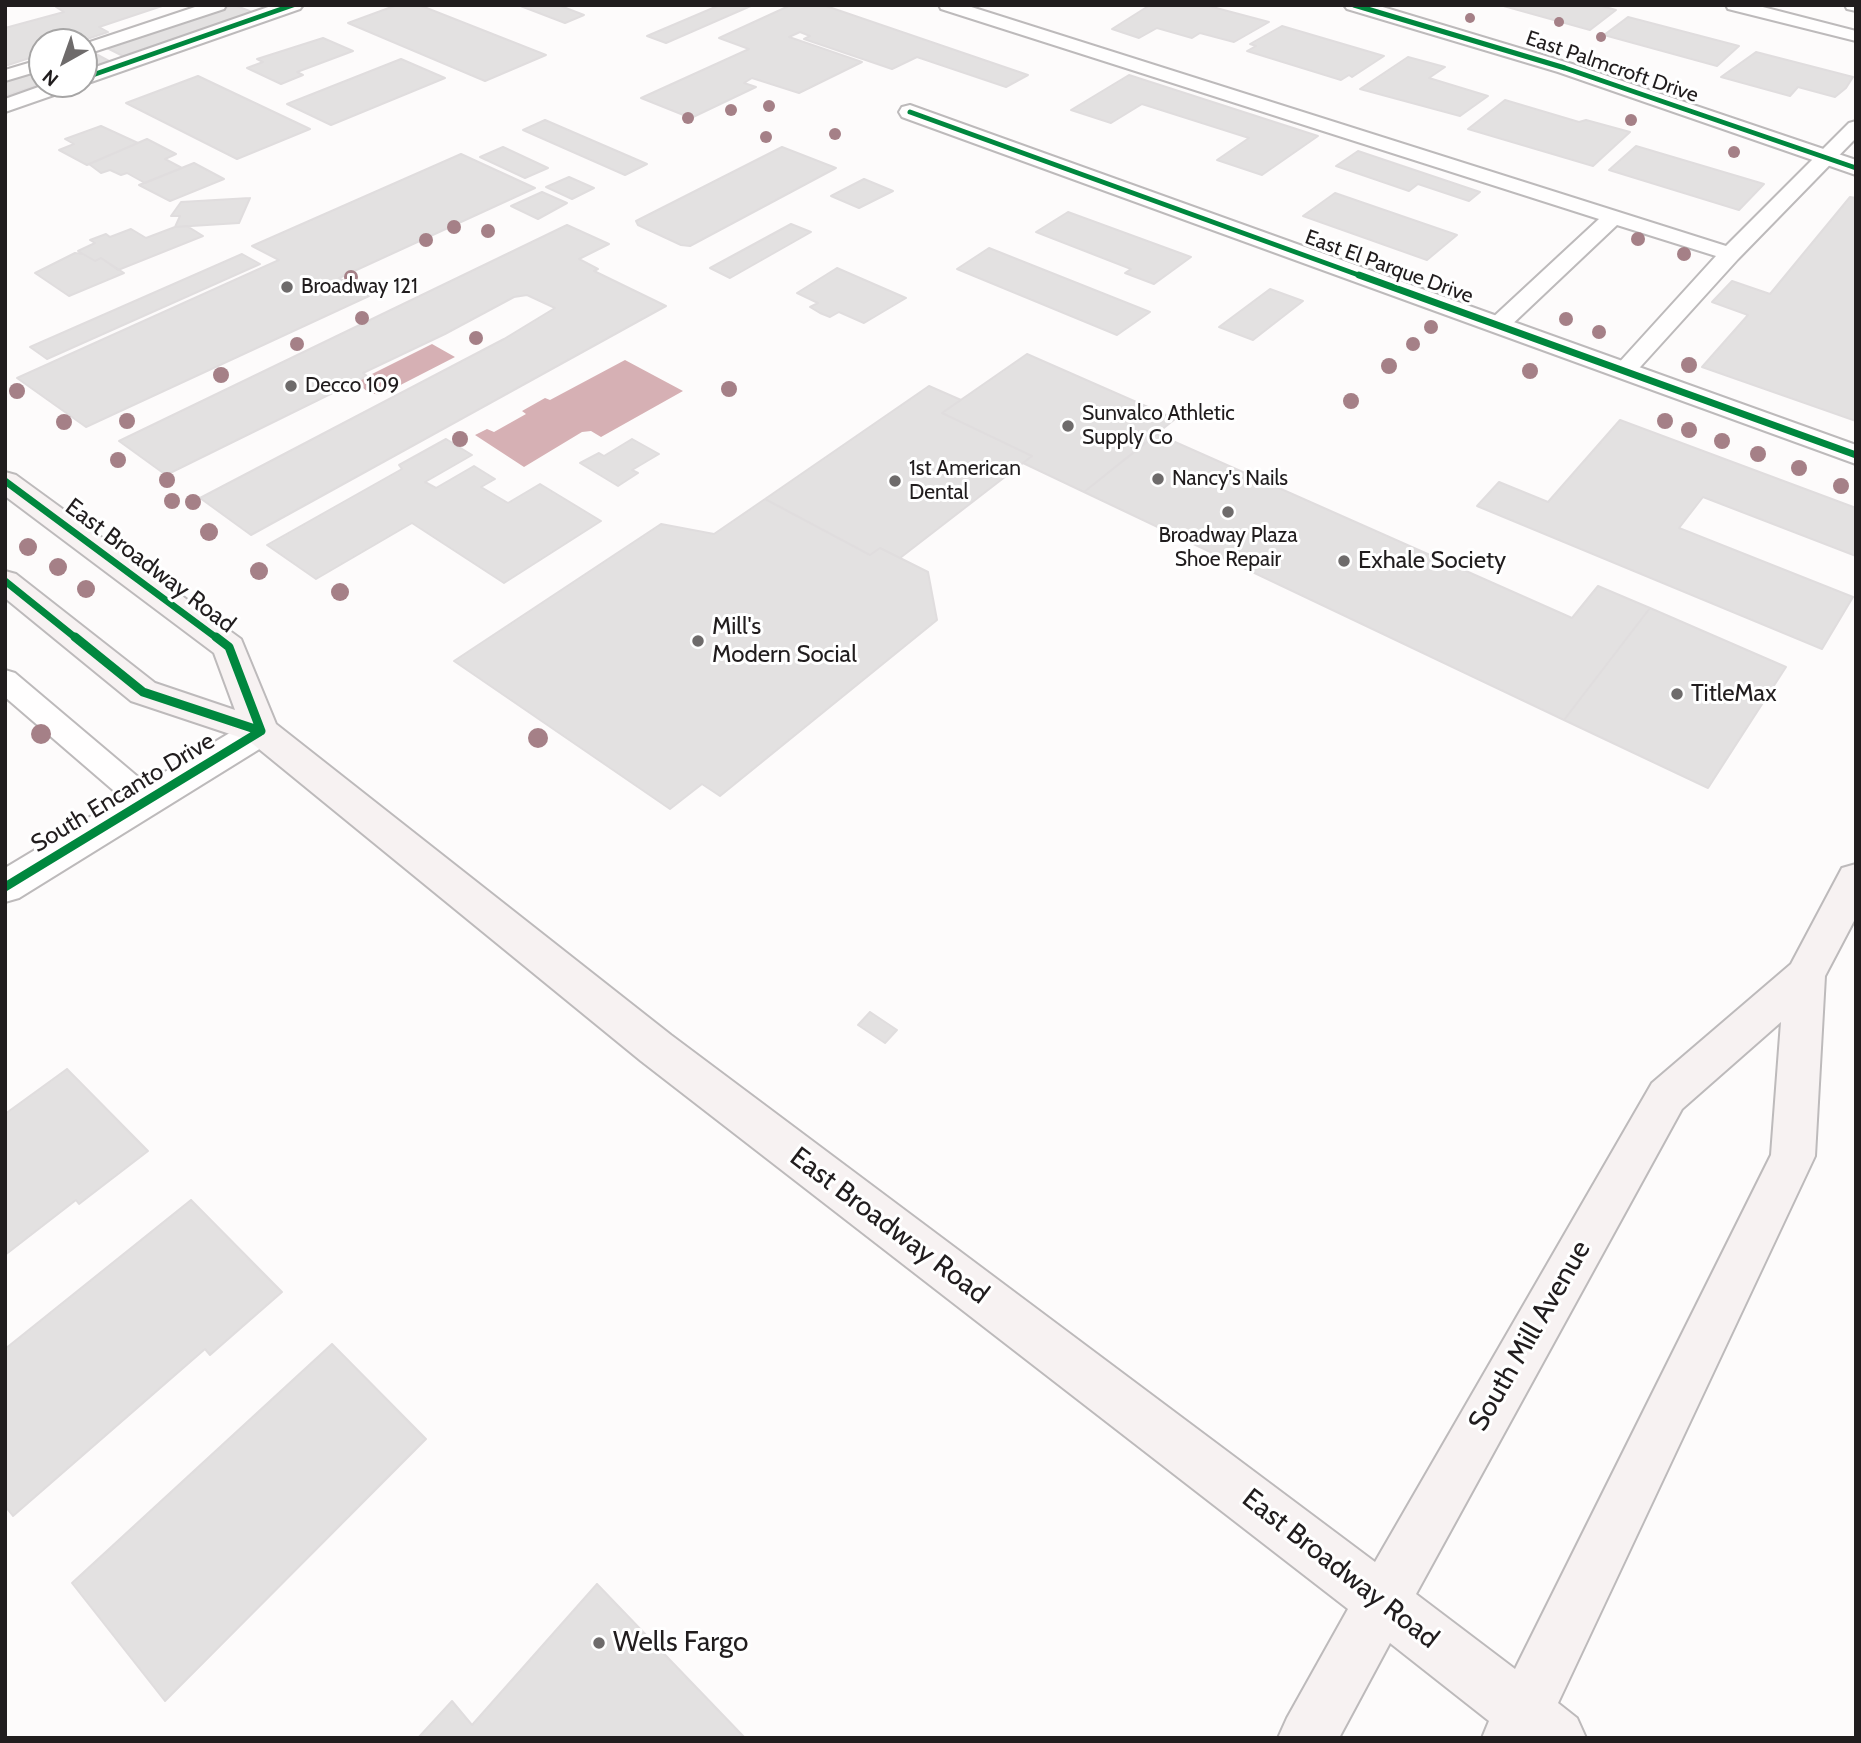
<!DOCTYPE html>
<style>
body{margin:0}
#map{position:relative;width:1861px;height:1743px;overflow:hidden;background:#fdfbfb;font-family:Cabin,sans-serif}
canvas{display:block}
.frame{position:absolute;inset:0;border:7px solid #211d1e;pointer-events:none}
.north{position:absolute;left:28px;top:28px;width:70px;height:70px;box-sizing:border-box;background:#fff;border:2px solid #a6a5a5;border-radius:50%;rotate:220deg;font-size:19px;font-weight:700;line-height:28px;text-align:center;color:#211d1e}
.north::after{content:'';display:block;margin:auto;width:24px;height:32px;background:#6e6b6b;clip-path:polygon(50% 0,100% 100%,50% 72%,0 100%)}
</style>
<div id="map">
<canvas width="1861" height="1743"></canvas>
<div class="frame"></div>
<div class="north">N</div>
</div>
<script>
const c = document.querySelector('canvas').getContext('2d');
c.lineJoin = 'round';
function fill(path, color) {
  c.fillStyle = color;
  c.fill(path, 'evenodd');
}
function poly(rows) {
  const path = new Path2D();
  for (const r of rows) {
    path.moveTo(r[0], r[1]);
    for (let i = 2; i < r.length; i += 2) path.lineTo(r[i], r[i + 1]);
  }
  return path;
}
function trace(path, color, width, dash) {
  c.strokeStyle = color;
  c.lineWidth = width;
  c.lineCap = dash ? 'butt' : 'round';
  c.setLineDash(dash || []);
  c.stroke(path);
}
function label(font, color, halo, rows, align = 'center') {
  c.font = font + ' Cabin,sans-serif';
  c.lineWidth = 6;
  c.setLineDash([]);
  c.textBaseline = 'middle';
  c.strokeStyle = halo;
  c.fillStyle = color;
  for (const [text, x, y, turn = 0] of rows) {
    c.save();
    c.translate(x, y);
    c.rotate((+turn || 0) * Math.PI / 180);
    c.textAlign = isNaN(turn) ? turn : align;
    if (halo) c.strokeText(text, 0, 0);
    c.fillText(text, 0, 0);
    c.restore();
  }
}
fill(poly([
 [432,344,455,357,381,395,369,393,356,382],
 [625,360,683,391,601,437,591,431,582,432,524,467,475,435,487,429,494,432,526,414,522,411,545,398,550,400]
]), '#d6b0b4');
const building = poly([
 [61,5,165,5,99,27,108,32,78,42,42,42,42,54,5,66,5,28,64,12,56,7,61,5],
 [234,5,252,12,123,56,107,48,234,5],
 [397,5,419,5,546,55,485,81,348,23,397,5],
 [518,5,558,5,584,15,565,23,518,5],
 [720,5,753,5,666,43,647,36,720,5],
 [791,5,823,5,1028,75,1006,87,917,57,892,69,804,39,810,36,800,32,789,37,862,62,799,93,752,78,744,83,756,87,691,118,641,98,749,49,719,38,791,5],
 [1150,5,1205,5,1269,22,1234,42,1200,33,1192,38,1157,28,1139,38,1112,29,1150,5],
 [1500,5,1598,5,1616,10,1590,30,1500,5],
 [1628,17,1739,46,1717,66,1604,35,1628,17],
 [1282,26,1384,56,1352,77,1349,75,1341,80,1247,51,1256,46,1250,44,1282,26],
 [323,38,353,51,297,72,303,75,281,84,247,68,263,62,257,59,323,38],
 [1756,52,1853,77,1846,88,1835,97,1798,87,1790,96,1721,77,1756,52],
 [94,53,109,61,84,69,84,56,94,53],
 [1408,57,1445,67,1429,78,1488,96,1460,116,1360,89,1408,57],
 [401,59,445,78,331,125,287,104,401,59],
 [42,70,42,84,5,96,5,82,42,70],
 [1129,75,1318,136,1262,175,1217,160,1249,138,1142,104,1111,123,1071,110,1129,75],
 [198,76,310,129,237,159,126,103,198,76],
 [1505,100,1579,122,1586,120,1630,132,1593,166,1468,129,1505,100],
 [545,120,647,164,625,175,523,130,545,120],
 [101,126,138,143,87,165,59,150,74,144,65,139,101,126],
 [147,139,176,154,165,159,182,168,145,183,127,173,121,175,110,170,101,173,89,164,147,139],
 [1636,146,1764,184,1739,210,1609,170,1636,146],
 [503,147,548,168,525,178,480,157,503,147],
 [782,147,836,168,690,246,681,245,638,225,636,221,782,147],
 [1358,151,1480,192,1469,201,1418,184,1409,191,1336,166,1358,151],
 [461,154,535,188,339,278,369,296,86,427,17,378,279,260,252,246,461,154],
 [194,163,224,179,170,201,139,185,194,163],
 [569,177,594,188,572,199,546,187,569,177],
 [864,179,893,191,859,208,831,196,864,179],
 [542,192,567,203,538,219,511,206,542,192],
 [1335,193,1457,235,1427,260,1303,216,1335,193],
 [1850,197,1856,198,1856,421,1702,367,1748,315,1712,302,1732,281,1770,294,1850,197],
 [250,198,239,223,175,227,180,216,171,216,181,202,250,198],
 [1068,212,1191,257,1154,284,1125,273,1131,269,1036,232,1068,212],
 [791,224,811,232,730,278,710,268,791,224],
 [567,225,609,244,579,259,598,269,594,271,666,306,251,535,200,498,504,339,555,308,527,295,514,297,445,334,363,373,367,376,166,475,119,441,567,225],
 [187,226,203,236,118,270,101,258,95,261,78,251,95,243,90,240,106,234,110,237,131,229,146,238,175,227,187,226],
 [989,248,1150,312,1117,335,957,269,989,248],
 [75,253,83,254,95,261,101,258,124,273,69,296,35,273,75,253],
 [242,254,260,264,47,359,30,347,242,254],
 [837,268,906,298,864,323,839,312,830,317,820,313,810,307,818,303,797,293,837,268],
 [1270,289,1303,301,1253,340,1219,327,1270,289],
 [1027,354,1175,419,1084,492,1023,463,1032,456,942,413,1027,354],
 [929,386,961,400,942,413,1032,456,900,558,880,548,870,555,765,499,929,386],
 [1620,420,1856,508,1856,556,1703,497,1679,528,1853,597,1822,649,1477,506,1499,482,1548,502,1620,420],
 [1157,434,1572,618,1598,586,1650,608,1564,720,1084,492,1157,434],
 [446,439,472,455,425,482,436,488,474,466,495,479,481,487,508,503,540,484,601,521,504,583,412,523,316,579,267,545,402,469,399,465,446,439],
 [632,439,659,454,632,470,638,473,618,486,580,463,599,453,604,456,632,439],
 [765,499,870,555,880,548,928,572,937,620,720,796,702,784,670,809,454,661,661,524,714,534,765,499],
 [1650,608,1786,667,1708,788,1564,720,1650,608],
 [870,1012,897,1030,885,1043,858,1025,870,1012],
 [67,1069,148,1151,79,1204,76,1200,5,1255,5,1114,67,1069],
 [191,1200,282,1292,210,1355,205,1349,13,1516,5,1506,5,1349,191,1200],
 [332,1344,426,1439,165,1701,72,1583,332,1344],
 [597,1584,745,1738,418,1738,452,1701,472,1725,597,1584]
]);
fill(building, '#e3e1e1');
trace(building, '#e0ddde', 2);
const lane = poly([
 [201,5,226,5,224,9,84,55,84,44,201,5],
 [939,5,965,5,1726,246,1849,123,1856,121,1856,138,1738,259,1632,376,1624,378,1616,376,1612,371,1616,366,1716,256,1617,225,1506,330,1490,330,1487,325,1490,320,1599,219,941,9,939,5],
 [1726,5,1755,5,1856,31,1856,41,1728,9,1726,5],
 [1845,5,1856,5,1856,11,1847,9,1845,5],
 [42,59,42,70,5,81,5,70,42,59],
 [5,670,15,673,157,793,162,801,157,809,146,813,135,809,5,697,5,670]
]);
const street = poly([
 [274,5,303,5,300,9,91,82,84,84,83,84,84,71,274,5],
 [1344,5,1376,5,1572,64,1856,160,1856,175,1558,72,1347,9,1344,5],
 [47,84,78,84,74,88,5,112,5,99,47,84],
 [910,105,1856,445,1856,464,902,117,899,112,902,107,910,105],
 [261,718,274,722,279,731,274,740,19,898,5,902,5,868,248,722,261,718]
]);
const secondary = poly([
 [5,472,16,475,241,639,276,724,671,1035,1375,1562,1652,1083,1791,964,1842,868,1856,864,1856,917,1825,976,1815,1156,1558,1703,1577,1718,1586,1738,1482,1738,1489,1721,1390,1643,1339,1738,1278,1738,1287,1718,1348,1609,641,1061,248,740,131,701,5,598,5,571,16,574,155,683,235,710,214,653,5,496,5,472],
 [1781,1022,1771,1155,1515,1669,1416,1594,1682,1109,1781,1022]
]);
trace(lane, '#bdbabb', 4);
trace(street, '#bdbabb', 4);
trace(secondary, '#bdbabb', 4);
fill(lane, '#fffefe');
fill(street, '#fffefe');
fill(secondary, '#f7f2f2');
trace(poly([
 [1354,5,1565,68,1856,168],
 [84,78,293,5],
 [910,112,1364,277]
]), '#00873e', 5);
trace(poly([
 [1359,275,1856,455],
 [5,481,218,639],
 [5,581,77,639]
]), '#00873e', 7);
trace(poly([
 [75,637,143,692,261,731],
 [216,637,229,647,261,731],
 [5,887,261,731]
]), '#00873e', 9);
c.fillStyle = '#a58087';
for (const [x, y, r] of [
 [1470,18,5],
 [1559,22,5],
 [1601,37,5],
 [769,106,6],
 [731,110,6],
 [688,118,6],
 [1631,120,6],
 [835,134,6],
 [766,137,6],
 [1734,152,6],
 [454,227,7],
 [488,231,7],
 [1638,239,7],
 [426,240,7],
 [1684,254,7],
 [351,277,7],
 [362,318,7],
 [1566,319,7],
 [1431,327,7],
 [1599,332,7],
 [476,338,7],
 [297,344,7],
 [1413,344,7],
 [1689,365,8],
 [1389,366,8],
 [1530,371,8],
 [221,375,8],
 [729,389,8],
 [17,391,8],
 [1351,401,8],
 [127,421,8],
 [1665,421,8],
 [64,422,8],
 [1689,430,8],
 [460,439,8],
 [1722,441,8],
 [1758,454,8],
 [118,460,8],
 [1799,468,8],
 [167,480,8],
 [1841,486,8],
 [172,501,8],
 [193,502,8],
 [209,532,9],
 [28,547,9],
 [58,567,9],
 [259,571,9],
 [86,589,9],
 [340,592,9],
 [41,734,10],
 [538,738,10]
]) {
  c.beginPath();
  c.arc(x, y, r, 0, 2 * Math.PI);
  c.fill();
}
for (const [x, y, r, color] of [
 [287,287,7,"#6e6b6b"],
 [291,386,7,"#6e6b6b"],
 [1068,426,7,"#6e6b6b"],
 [1158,479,7,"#6e6b6b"],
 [895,481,7,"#6e6b6b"],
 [1228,512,7,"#6e6b6b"],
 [1344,561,7,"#6e6b6b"],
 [698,641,7,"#6e6b6b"],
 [1677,694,7,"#6e6b6b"],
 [599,1643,7,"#6e6b6b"]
]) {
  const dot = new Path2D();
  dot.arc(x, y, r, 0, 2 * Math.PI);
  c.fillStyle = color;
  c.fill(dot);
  trace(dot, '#fff', 2.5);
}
label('21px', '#211d1e', '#fff', [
 ["East Palmcroft Drive",1612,67,19],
 ["East El Parque Drive",1389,267,20]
]);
label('21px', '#211d1e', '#fff', [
 ["Broadway 121",301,287],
 ["Decco 109",305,386],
 ["Sunvalco Athletic",1082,414],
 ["Supply Co",1082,438],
 ["1st American",909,469],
 ["Dental",909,493],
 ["Nancy's Nails",1172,479],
 ["Broadway Plaza",1228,536,"center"],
 ["Shoe Repair",1228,560,"center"]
], 'left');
label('24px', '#211d1e', '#fff', [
 ["Exhale Society",1358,561],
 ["Mill's",712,627],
 ["Modern Social",712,655],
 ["TitleMax",1691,694]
], 'left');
label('24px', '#211d1e', '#fff', [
 ["East Broadway Road",150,566,37],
 ["South Encanto Drive",123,793,-31]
]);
label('28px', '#211d1e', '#fff', [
 ["East Broadway Road",889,1226,37],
 ["South Mill Avenue",1530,1336,-60],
 ["East Broadway Road",1340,1569,38]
]);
label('28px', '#211d1e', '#fff', [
 ["Wells Fargo",613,1643]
], 'left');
</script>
